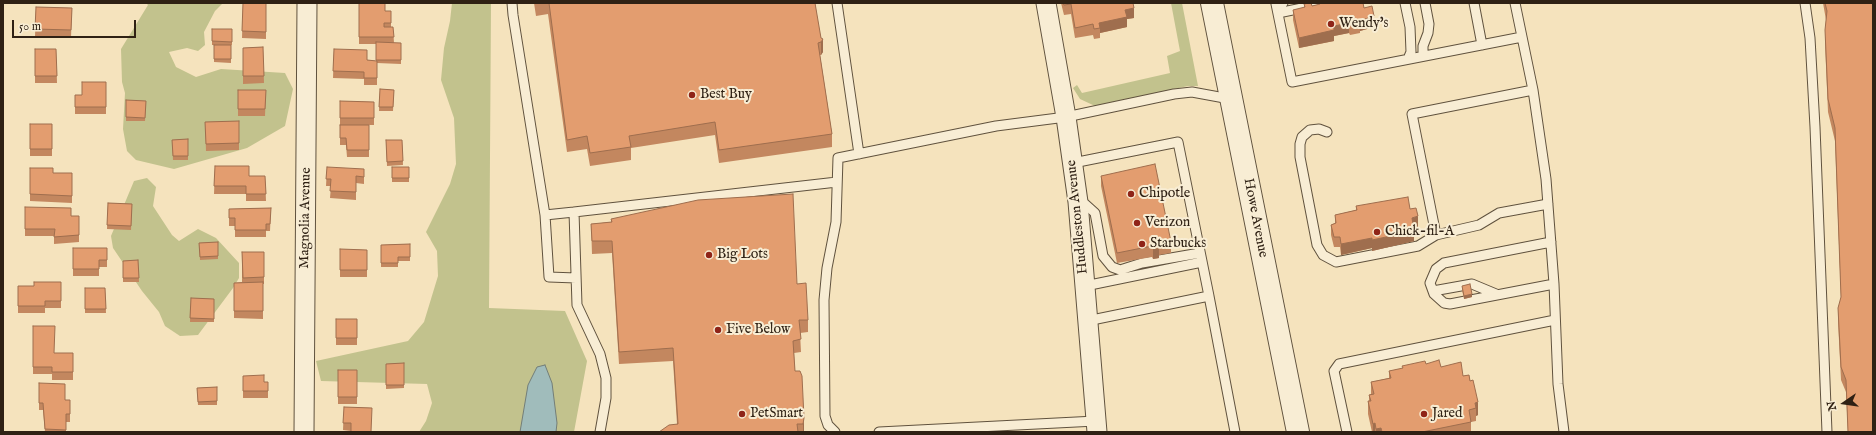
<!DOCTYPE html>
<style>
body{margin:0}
#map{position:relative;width:1876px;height:435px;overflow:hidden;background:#f5e3bd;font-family:"IM FELL English",serif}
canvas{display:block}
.frame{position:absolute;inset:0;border:4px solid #2f2114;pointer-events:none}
.north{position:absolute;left:1824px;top:383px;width:40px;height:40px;-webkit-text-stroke:3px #f8edd4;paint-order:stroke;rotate:257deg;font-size:11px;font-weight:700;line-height:16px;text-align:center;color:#2f2114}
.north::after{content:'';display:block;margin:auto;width:14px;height:18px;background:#2f2114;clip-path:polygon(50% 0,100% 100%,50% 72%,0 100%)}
.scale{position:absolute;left:12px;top:20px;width:124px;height:18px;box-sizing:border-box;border:2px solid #2f2114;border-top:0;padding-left:5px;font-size:12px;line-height:14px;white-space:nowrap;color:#2f2114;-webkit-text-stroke:3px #f8edd4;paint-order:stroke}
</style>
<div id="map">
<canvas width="1876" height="435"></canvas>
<div class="frame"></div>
<div class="north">N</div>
<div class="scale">50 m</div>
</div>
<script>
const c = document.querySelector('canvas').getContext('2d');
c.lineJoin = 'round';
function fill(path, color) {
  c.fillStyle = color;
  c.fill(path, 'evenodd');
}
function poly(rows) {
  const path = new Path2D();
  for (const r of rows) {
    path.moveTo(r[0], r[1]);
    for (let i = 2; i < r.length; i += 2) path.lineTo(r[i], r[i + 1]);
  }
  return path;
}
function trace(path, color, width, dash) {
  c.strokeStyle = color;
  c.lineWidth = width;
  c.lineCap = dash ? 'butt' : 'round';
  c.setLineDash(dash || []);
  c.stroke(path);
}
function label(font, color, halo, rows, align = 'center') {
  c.font = font + ' "IM FELL English",serif';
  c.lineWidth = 4;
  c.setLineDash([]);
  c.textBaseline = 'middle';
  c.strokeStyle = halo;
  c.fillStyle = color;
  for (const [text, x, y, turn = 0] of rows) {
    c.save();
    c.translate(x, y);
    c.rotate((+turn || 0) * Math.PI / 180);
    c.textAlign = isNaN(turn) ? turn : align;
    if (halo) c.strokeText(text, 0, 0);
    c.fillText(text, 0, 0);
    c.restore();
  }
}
fill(poly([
 [146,3,223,3,215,11,204,32,205,45,198,51,187,48,169,52,176,67,196,77,221,69,285,73,293,89,285,126,247,148,174,169,136,160,127,151,123,129,125,93,122,82,121,49,148,5],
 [452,3,491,3,489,308,565,311,587,361,574,432,419,432,426,421,432,403,427,384,321,381,316,361,408,341,424,322,438,276,437,251,426,232,450,184,456,164,454,118,441,80,444,48,450,21],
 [1171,3,1182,3,1198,86,1188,86,1095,106,1080,99,1073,88,1077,85,1082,93,1170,73,1167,56,1180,51],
 [147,178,156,187,153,206,172,235,179,241,198,229,216,238,239,263,239,278,233,288,198,335,180,336,165,326,159,312,142,291,113,248,111,236,134,181]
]), '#c2c28d');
const water = poly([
 [545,365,552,383,557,423,556,432,520,432,528,385,537,367,545,365]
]);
fill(water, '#a0bcbb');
trace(water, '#737e78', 1);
const service = poly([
 [512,3,513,15,545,215],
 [837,3,859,154],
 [1283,3,1276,4,1292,82,1522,37],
 [1405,3,1410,27,1411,52,1408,59],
 [1474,3,1482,45],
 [1515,3,1533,90,1546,179,1554,284,1558,384,1564,432],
 [1805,3,1810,38,1815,127,1827,432],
 [1278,13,1326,3],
 [1423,56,1423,46,1428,33,1429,24,1425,3],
 [1533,90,1412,114,1436,235,1479,225,1499,213,1548,204],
 [1327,132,1319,129,1310,130,1302,137,1300,144,1300,157,1317,245,1323,255,1336,262,1418,246,1436,235],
 [1073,163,1178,142,1209,296,1087,321],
 [1078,202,1085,204,1095,213,1103,256,1112,267,1120,270,1142,263,1200,253],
 [574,212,545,215,549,277,576,278],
 [1551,242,1444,263,1436,269,1430,283,1434,294,1444,303,1450,304,1554,284],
 [1085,286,1202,262],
 [1433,291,1472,284,1496,294],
 [1209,296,1235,432],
 [600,432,606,398,606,378,600,354,577,305,574,212,837,182],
 [835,432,828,425,825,416,824,300,827,268,836,222,838,158,996,126,1066,117,1174,94,1192,92,1230,99],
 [879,432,1096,421],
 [1347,432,1334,371,1339,364,1555,320]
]);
const minor = poly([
 [1046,3,1066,117,1078,202,1097,432],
 [304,432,307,3]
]);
const tertiary = poly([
 [1212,3,1298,432]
]);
trace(service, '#60523e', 11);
trace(minor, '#60523e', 21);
trace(tertiary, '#60523e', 24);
trace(service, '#f8edd4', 9);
trace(minor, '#f8edd4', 19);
trace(tertiary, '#f8edd4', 22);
fill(poly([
 [243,3,266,3,266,39,242,38],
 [359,3,385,11,391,11,391,27,393,27,394,43,401,43,401,64,377,63,377,85,364,85,364,79,333,78,334,49,367,60,376,61,376,44,359,44],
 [534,3,815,3,823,52,821,55,820,55,832,134,832,147,719,163,715,135,631,148,631,160,590,166,587,149,567,152,548,14,536,16],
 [1061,3,1133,3,1134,18,1127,19,1127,27,1100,33,1100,38,1094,39,1093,35,1075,38,1071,14,1064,15],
 [1319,3,1363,3,1364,8,1374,27,1360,31,1360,33,1350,35,1349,33,1334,36,1334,41,1299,48,1293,20,1293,10,1304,8,1304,4,1312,6,1319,5],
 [1823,3,1873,3,1873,432,1848,432,1846,392,1841,380,1838,321,1838,308,1841,298,1835,141,1828,112,1825,43,1826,20],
 [36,7,72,8,71,38,35,37],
 [212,29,232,29,232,45,225,45,231,45,231,63,214,62,214,45,212,45],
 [263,47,264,83,243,84,243,48],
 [35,49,56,49,57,83,35,83],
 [106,82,106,114,75,114,75,95,82,95],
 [380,89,394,90,393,111,379,111],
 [238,90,266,90,265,116,238,116],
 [126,100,146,101,145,121,126,121],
 [340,101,374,102,374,125,340,125],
 [239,121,239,150,206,151,205,122],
 [30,124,52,124,52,156,30,156],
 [340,125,369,125,369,157,347,157,346,145,340,145],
 [188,139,188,160,173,160,172,140],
 [386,140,402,140,403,165,387,166],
 [215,166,249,176,265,176,266,201,246,201,246,194,214,194],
 [327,167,364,176,364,184,356,183,356,200,330,198,331,186,326,186],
 [392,167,409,167,409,182,392,182],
 [30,168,53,173,72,173,72,203,30,201],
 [1101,176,1171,242,1171,253,1159,255,1159,258,1153,259,1152,257,1117,263,1101,186],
 [108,203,132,204,131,230,107,229],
 [1356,206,1410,209,1418,227,1414,228,1414,241,1372,251,1372,248,1341,255,1340,247,1334,247,1331,235,1331,225,1335,223,1335,215,1356,210],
 [25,207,71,216,79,216,79,242,54,244,54,236,25,236],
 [271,208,270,231,266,231,266,237,235,237,235,226,229,226,229,209],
 [611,219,797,284,808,320,808,332,800,333,801,352,794,353,795,371,800,371,804,432,659,432,677,424,673,361,619,364,612,253,592,254,591,224,611,222],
 [218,242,218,259,200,260,199,243],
 [410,244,410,261,398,261,398,267,381,267,381,245],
 [73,248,107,248,107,267,99,267,99,276,73,276],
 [340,249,367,250,367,277,340,277],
 [242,252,264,252,264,284,263,284,263,319,234,318,234,283,242,282],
 [138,260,139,282,123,282,123,261],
 [61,282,61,308,45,308,45,313,18,313,18,286,34,286],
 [1462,286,1472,297,1464,299,1462,290],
 [85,288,105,288,106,313,85,313],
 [191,298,214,299,214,322,190,322],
 [336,319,357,319,357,345,336,345],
 [33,326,54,353,73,353,73,380,52,380,52,374,33,374],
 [404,363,404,388,386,389,386,364],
 [1426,364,1441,367,1463,376,1469,375,1478,415,1476,416,1476,421,1471,422,1471,432,1372,432,1368,414,1368,401,1369,401,1369,395,1371,394,1371,382,1389,378,1389,371],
 [338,370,357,370,357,404,338,404],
 [243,376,264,382,268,382,268,398,243,398],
 [39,383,65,400,70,400,70,422,66,422,66,432,45,432,43,410,39,410],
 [217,387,217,405,198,405,197,388],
 [344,407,372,408,351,431,343,430]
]), '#c3875f');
fill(poly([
 [1134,8,1134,18,1127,19,1127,27,1100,33,1100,28,1099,23,1125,10],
 [1374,16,1374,27,1360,31,1359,21],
 [1349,23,1349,33,1334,36,1334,41,1299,48,1299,38,1334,26],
 [823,39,823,52,821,55,821,42],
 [1418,216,1418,227,1412,228,1412,218],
 [1414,231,1414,241,1372,251,1372,240],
 [1372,238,1372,248,1341,255,1341,244],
 [1159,248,1159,258,1153,259,1153,249],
 [1472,294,1472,297,1464,299,1464,296],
 [1478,402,1478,415,1476,416,1476,408,1475,403],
 [804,418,804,432,803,432,803,424],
 [1375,423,1375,432,1373,432,1373,424],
 [1381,428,1381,432,1376,432,1376,429]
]), '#9f6e4e');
const building = poly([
 [243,3,266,3,266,32,242,31,243,3],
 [359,3,385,3,385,11,391,11,391,23,384,23,384,27,393,27,394,37,359,37,359,3],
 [549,3,815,3,821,38,823,39,821,42,818,43,832,134,719,150,715,122,629,136,631,147,590,153,587,136,567,140,549,3],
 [1063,3,1133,3,1134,8,1125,10,1127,17,1099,23,1100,28,1094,29,1093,24,1075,28,1071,4,1064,5,1063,3],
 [1309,3,1311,3,1312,6,1320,4,1319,3,1363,3,1364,8,1372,6,1374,16,1359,21,1360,23,1350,25,1349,23,1334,26,1334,30,1299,38,1293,10,1305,7,1304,4,1309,3],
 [1825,3,1873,3,1873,432,1848,432,1846,380,1841,367,1838,308,1841,297,1835,128,1828,99,1825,30,1827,11,1825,3],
 [36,7,72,8,71,30,35,29,36,7],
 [212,29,232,29,232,42,212,41,212,29],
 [376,42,401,43,401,60,376,60,376,42],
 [214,45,231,45,231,59,214,59,214,45],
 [263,47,264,76,243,76,243,48,263,47],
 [35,49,56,49,57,76,35,76,35,49],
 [334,49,367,50,367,60,377,61,377,78,364,78,364,72,333,71,334,49],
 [82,82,106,82,106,107,75,107,75,95,82,95,82,82],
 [380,89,394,90,393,107,379,107,380,89],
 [238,90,266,90,265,109,238,109,238,90],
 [126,100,146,101,145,118,126,117,126,100],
 [340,101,374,102,374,118,340,118,340,101],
 [239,121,239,143,206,144,205,122,239,121],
 [30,124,52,124,52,149,30,149,30,124],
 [340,125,369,125,369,150,347,150,346,138,340,138,340,125],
 [188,139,188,156,173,156,172,140,188,139],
 [386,140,402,140,403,161,387,162,386,140],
 [1155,164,1171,242,1158,245,1159,248,1153,249,1152,246,1117,253,1101,176,1155,164],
 [215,166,249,166,249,176,265,176,266,194,246,194,246,186,214,186,215,166],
 [327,167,364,169,364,177,356,176,356,192,330,191,331,179,326,179,327,167],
 [392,167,409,167,409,178,392,178,392,167],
 [30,168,53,168,53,173,72,173,72,196,30,194,30,168],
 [793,194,797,284,806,283,808,320,799,320,801,339,793,341,795,371,800,371,802,376,804,418,803,424,797,424,798,432,659,432,669,425,678,424,673,348,619,352,612,241,592,241,591,224,612,222,611,219,698,200,793,194],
 [1408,197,1410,209,1416,208,1418,216,1412,218,1414,231,1372,240,1372,238,1341,244,1340,237,1334,237,1331,225,1336,223,1335,215,1357,210,1356,206,1408,197],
 [108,203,132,204,131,226,107,225,108,203],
 [25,207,71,208,71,216,79,216,79,235,54,237,55,229,25,229,25,207],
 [271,208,270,224,266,224,266,230,235,230,235,218,229,218,229,209,271,208],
 [218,242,218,256,200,257,199,243,218,242],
 [410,244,410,257,398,257,398,263,381,263,381,245,410,244],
 [73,248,107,248,107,260,99,260,99,269,73,269,73,248],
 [340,249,367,250,367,270,340,270,340,249],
 [242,252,264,252,264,277,243,278,242,252],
 [138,260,139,278,123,278,123,261,138,260],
 [34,282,61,282,61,301,45,301,45,306,18,306,18,286,34,286,34,282],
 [263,282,263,311,234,311,234,283,263,282],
 [1470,284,1472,294,1464,296,1462,286,1470,284],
 [85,288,105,288,106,309,85,309,85,288],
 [191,298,214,299,214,319,190,318,191,298],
 [336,319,357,319,357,338,336,338,336,319],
 [33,326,55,326,54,353,73,353,73,372,52,372,52,367,33,367,33,326],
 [1439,360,1441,367,1461,362,1463,376,1469,375,1470,381,1473,380,1478,402,1475,403,1476,408,1469,410,1471,422,1422,432,1382,432,1381,428,1376,429,1375,423,1373,424,1368,401,1371,401,1369,395,1374,394,1371,382,1391,378,1389,371,1403,368,1402,366,1425,361,1426,364,1439,360],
 [404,363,404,385,386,385,386,364,404,363],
 [338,370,357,370,357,397,338,397,338,370],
 [264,375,264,382,268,382,268,391,243,391,243,376,264,375],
 [39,383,65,384,65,400,70,400,70,414,66,414,66,430,45,429,43,403,39,403,39,383],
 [217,387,217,401,198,402,197,388,217,387],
 [344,407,372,408,371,432,351,432,351,423,343,423,344,407]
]);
fill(building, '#e39d6f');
trace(building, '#9f6e4e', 1);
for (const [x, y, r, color] of [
 [1331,24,4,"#8f2418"],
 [692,95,4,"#8f2418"],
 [1131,194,4,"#8f2418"],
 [1137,223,4,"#8f2418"],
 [1377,232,4,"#8f2418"],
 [1142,244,4,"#8f2418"],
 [709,255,4,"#8f2418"],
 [718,330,4,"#8f2418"],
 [742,414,4,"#8f2418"],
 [1424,414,4,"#8f2418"]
]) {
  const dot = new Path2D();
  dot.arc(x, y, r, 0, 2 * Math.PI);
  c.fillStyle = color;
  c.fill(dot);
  trace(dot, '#f8edd4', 1.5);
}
label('14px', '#2f2114', '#f8edd4', [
 ["Wendy's",1339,24],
 ["Best Buy",700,95],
 ["Chipotle",1139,194],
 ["Verizon",1145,223],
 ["Chick-fil-A",1385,232],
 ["Starbucks",1150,244],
 ["Big Lots",717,255],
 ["Five Below",726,330],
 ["PetSmart",750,414],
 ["Jared",1432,414]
], 'left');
label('14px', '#2f2114', '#f8edd4', [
 ["Huddleston Avenue",1078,217,-96],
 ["Magnolia Avenue",306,218,-89],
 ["Howe Avenue",1255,218,79]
]);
</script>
